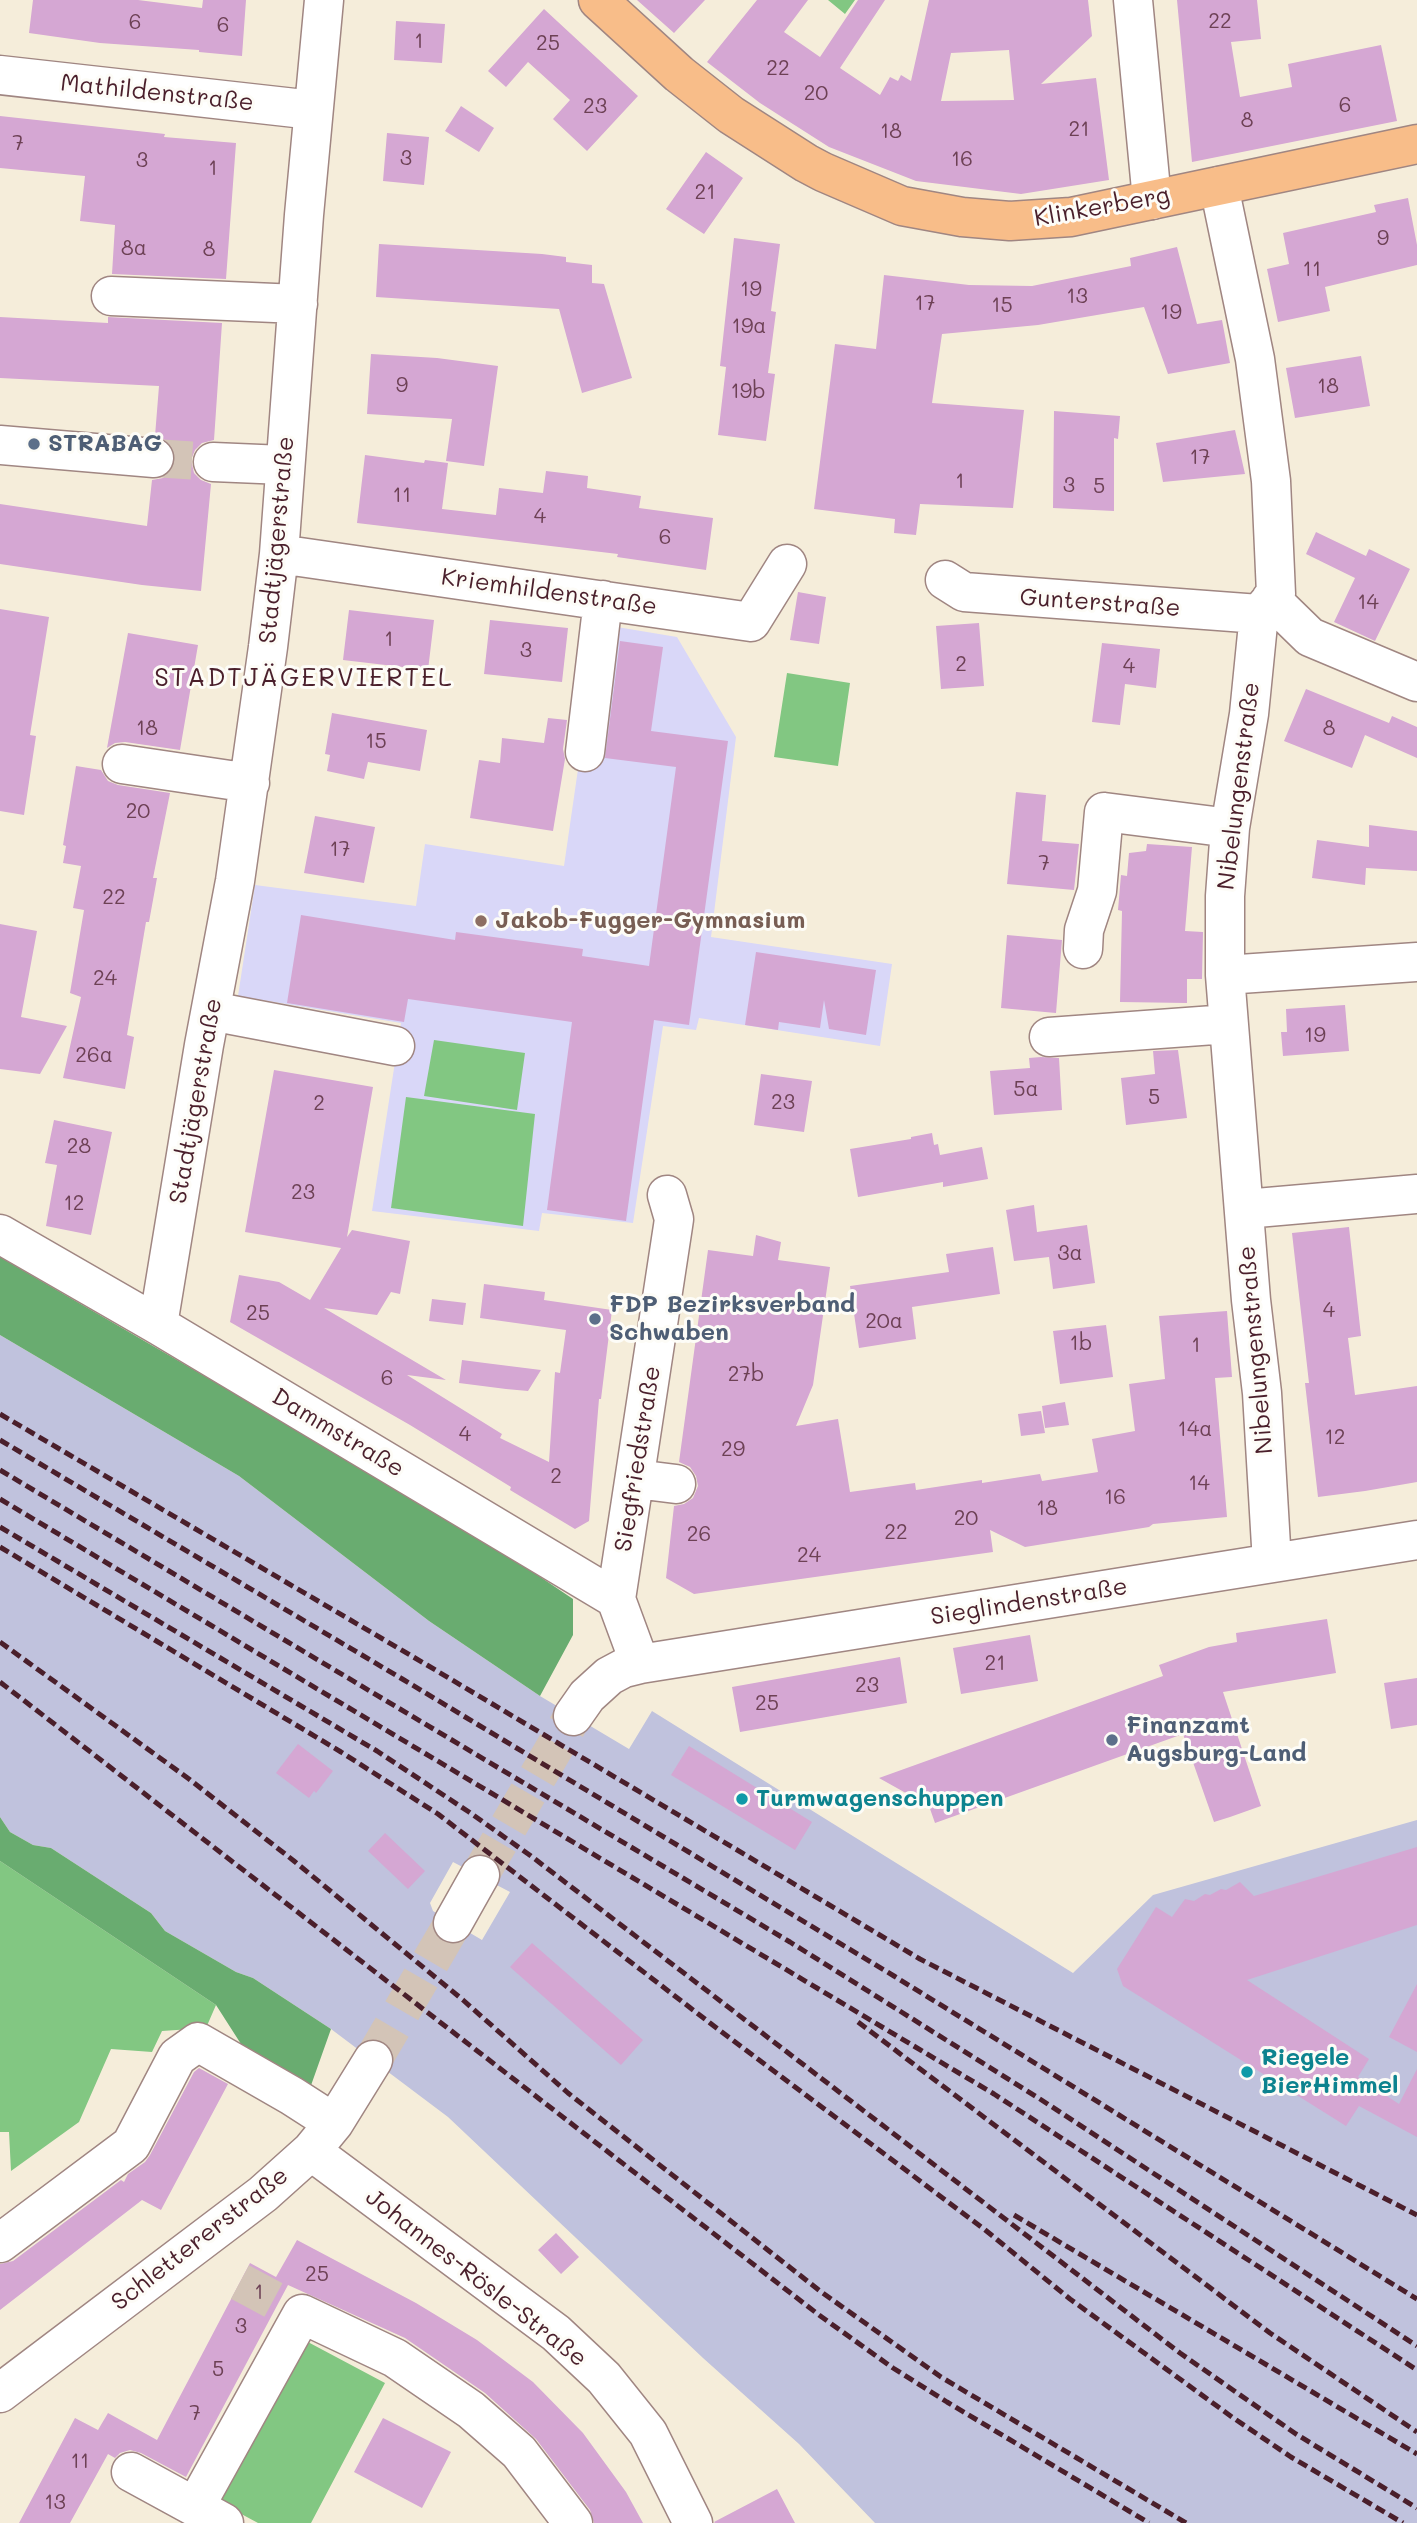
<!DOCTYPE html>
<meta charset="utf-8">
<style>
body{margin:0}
canvas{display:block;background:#f5edda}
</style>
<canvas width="1417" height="2523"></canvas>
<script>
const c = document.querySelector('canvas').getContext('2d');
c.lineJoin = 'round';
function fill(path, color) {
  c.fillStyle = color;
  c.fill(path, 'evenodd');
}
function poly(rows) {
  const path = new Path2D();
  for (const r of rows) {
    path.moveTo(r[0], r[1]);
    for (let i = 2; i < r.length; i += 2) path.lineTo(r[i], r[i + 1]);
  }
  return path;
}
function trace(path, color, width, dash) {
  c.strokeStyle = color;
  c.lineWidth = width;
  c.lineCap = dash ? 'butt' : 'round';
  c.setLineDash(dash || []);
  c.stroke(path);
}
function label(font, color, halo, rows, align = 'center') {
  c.font = font + ' Mali,sans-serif';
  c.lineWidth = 6;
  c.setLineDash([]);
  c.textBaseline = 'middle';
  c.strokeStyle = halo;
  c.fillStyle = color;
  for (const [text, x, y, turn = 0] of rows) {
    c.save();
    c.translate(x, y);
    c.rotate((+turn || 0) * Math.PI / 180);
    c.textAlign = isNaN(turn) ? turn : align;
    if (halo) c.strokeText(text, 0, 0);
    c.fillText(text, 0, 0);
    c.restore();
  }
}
fill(poly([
 [599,624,677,637,736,737,711,937,892,964,880,1046,699,1018,696,1030,663,1026,633,1223,542,1213,539,1231,372,1211,401,1023,238,996,255,885,416,906,425,844,564,866]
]), '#d9d7f8');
fill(poly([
 [0,1335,239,1476,429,1621,540,1696,629,1749,652,1711,1073,1973,1153,1895,1417,1820,1417,2523,875,2523,799,2444,703,2358,448,2117,331,2029,253,1978,236,1972,165,1931,151,1913,51,1848,33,1845,10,1832,0,1817],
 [453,1862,510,1892,482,1940,433,1911,430,1903]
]), '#c0c2dd');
fill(poly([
 [828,0,855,0,845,14],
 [787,673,850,683,838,766,774,757],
 [434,1040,525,1053,517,1110,424,1096],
 [406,1097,535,1114,523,1226,391,1208],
 [0,1861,216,2005,206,2028,162,2031,152,2052,111,2049,79,2122,11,2171,9,2132,0,2132],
 [306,2341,385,2383,311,2523,258,2523,219,2502]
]), '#82c782');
fill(poly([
 [0,1257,478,1535,573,1599,573,1635,540,1696,429,1621,239,1476,0,1335],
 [0,1817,10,1832,33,1845,51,1848,151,1913,165,1931,236,1972,253,1978,331,2029,309,2091,241,2044,216,2005,0,1861]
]), '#69ac70');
fill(poly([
 [33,0,138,0,202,8,203,0,246,0,242,56,199,52,199,50,100,43,29,33],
 [637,0,705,0,674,33],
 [757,0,808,0,784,32,820,57,858,0,885,0,840,68,880,95,890,77,898,81,901,75,911,81,929,0,1088,0,1092,36,1041,84,1096,78,1109,180,1021,194,916,181,829,147,760,103,707,62],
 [1009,50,1014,100,941,101,951,53],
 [1177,0,1257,0,1261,39,1231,42,1240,97,1292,87,1288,64,1381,45,1397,121,1192,162],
 [544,9,638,96,587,151,553,119,570,100,528,62,506,87,488,71],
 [396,21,445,24,442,63,394,60],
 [461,106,494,128,479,152,445,131],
 [0,116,165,134,164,137,236,143,226,279,112,274,115,225,80,221,85,176,0,168],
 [387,133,429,137,424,185,383,181],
 [706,152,743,178,704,234,666,209],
 [1408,198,1417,245,1417,265,1325,287,1330,311,1278,322,1267,269,1289,264,1283,233,1376,212,1374,205],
 [734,238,780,244,771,311,776,312,768,373,775,374,766,441,718,435,726,367,720,366],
 [379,244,542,254,566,257,566,262,592,265,592,283,604,284,632,378,582,393,559,309,376,297],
 [1177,247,1197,324,1222,320,1230,363,1168,374,1144,307,1038,325,942,334,932,403,1024,410,1013,508,920,504,916,535,894,533,895,519,814,509,835,344,876,349,884,275,969,285,1032,286,1131,266,1130,258],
 [0,317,108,323,108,317,222,323,214,440,202,443,195,450,191,460,194,473,201,480,211,484,201,591,142,585,0,564,0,504,147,526,152,480,163,478,172,471,176,459,174,449,167,441,155,436,159,386,0,378],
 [371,354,437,358,498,366,484,466,446,461,452,419,367,414],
 [1361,356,1370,406,1295,418,1286,368],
 [1054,411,1120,416,1118,439,1114,438,1114,511,1053,508],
 [1235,430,1245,474,1163,482,1156,443],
 [365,455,424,463,425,460,448,463,442,509,496,515,499,488,543,493,546,471,588,476,587,488,641,496,639,508,713,518,706,570,617,557,618,554,357,523],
 [1316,532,1366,556,1369,549,1410,569,1375,641,1334,622,1355,578,1306,554],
 [798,592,826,597,819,644,790,640],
 [0,609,49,617,30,735,36,736,24,815,0,811],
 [349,610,434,620,428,670,343,660],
 [490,620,568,628,562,682,484,674],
 [979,623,984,686,941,689,936,626],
 [128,633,198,645,180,750,125,742,115,743,107,748],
 [620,641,663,647,651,731,728,741,689,1025,654,1020,626,1221,547,1210,572,1022,408,999,404,1022,287,1003,301,915,455,940,456,932,583,949,582,956,649,966,676,767,605,758],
 [1102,643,1160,649,1156,688,1125,684,1120,725,1092,722],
 [1306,689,1389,723,1392,716,1417,727,1417,758,1365,735,1352,768,1284,741],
 [332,713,427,730,420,771,368,762,364,779,327,771,330,755,325,754],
 [548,718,567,720,563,749,565,759,553,831,470,818,479,760,500,763,502,738,544,743],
 [76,766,101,770,108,781,118,785,170,793,153,878,157,878,149,922,146,922,127,1035,134,1037,125,1089,63,1078,81,997,70,993,84,910,73,908,81,866,63,863,66,846,63,845],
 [1016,792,1046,795,1042,841,1079,844,1074,890,1007,884],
 [315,816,375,827,364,883,304,873],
 [1369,825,1417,831,1417,871,1366,868,1365,885,1312,878,1317,840,1369,847],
 [1147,844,1192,847,1185,931,1203,932,1202,979,1187,979,1187,1003,1120,1002,1122,911,1118,910,1121,875,1127,876,1129,853,1146,851],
 [0,924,37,931,21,1017,67,1026,40,1074,0,1069],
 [1007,935,1062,940,1056,1013,1001,1008],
 [756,952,876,970,866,1035,829,1029,824,1000,820,1028,779,1022,778,1030,745,1025],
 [1345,1005,1349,1051,1283,1056,1281,1032,1287,1032,1286,1009],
 [1178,1050,1187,1118,1126,1125,1121,1078,1155,1074,1153,1051],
 [1041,1057,1059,1058,1062,1110,994,1115,990,1071,1030,1068,1029,1058],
 [274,1070,373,1087,347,1237,352,1230,410,1241,400,1294,391,1292,377,1315,324,1308,446,1380,407,1375,502,1434,500,1438,549,1462,555,1372,560,1373,566,1330,480,1318,484,1284,545,1292,544,1300,612,1310,601,1399,599,1399,589,1521,575,1529,510,1490,511,1487,410,1425,230,1322,239,1275,279,1282,310,1300,341,1248,245,1232],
 [761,1074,812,1081,804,1132,754,1125],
 [54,1120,112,1132,91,1235,46,1226,57,1165,45,1163],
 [932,1133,934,1145,938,1144,940,1155,982,1147,988,1179,943,1187,943,1182,858,1197,850,1149,911,1139,911,1137],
 [1034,1205,1037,1232,1087,1225,1095,1283,1053,1289,1049,1257,1014,1261,1006,1210],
 [1349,1227,1361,1336,1348,1338,1355,1395,1417,1386,1417,1482,1365,1491,1318,1497,1305,1383,1309,1383,1292,1233],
 [756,1235,781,1242,778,1260,830,1267,813,1385,796,1426,838,1419,850,1492,915,1483,916,1490,982,1480,982,1483,1040,1474,1042,1481,1098,1472,1092,1439,1135,1431,1129,1384,1165,1379,1159,1316,1227,1311,1232,1377,1215,1378,1227,1517,1153,1524,1149,1527,1025,1547,990,1530,993,1552,694,1594,666,1578,674,1506,684,1504,693,1498,698,1486,696,1476,690,1467,679,1462,708,1250,753,1256],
 [993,1247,1000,1294,912,1307,916,1339,859,1348,850,1286,949,1272,946,1254],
 [432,1299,466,1303,463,1325,429,1321],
 [1106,1325,1113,1377,1060,1384,1053,1331],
 [462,1360,485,1363,541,1370,528,1391,506,1389,459,1383],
 [1065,1402,1069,1425,1045,1428,1042,1406],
 [1041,1411,1045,1433,1021,1436,1018,1414],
 [1327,1619,1336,1673,1223,1692,1261,1806,1230,1817,1214,1822,1183,1734,935,1823,929,1806,879,1778,1163,1676,1159,1665,1209,1647,1237,1642,1236,1633],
 [1030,1635,1038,1681,961,1694,953,1648],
 [900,1657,907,1703,740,1732,732,1687],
 [1417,1678,1417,1725,1391,1729,1384,1683],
 [298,1744,333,1771,316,1793,314,1791,309,1798,276,1773],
 [689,1746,812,1822,795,1850,671,1775],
 [385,1833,425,1871,408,1889,368,1851],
 [1417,1847,1417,1925,1247,1980,1369,2059,1358,2077,1399,2104,1417,2069,1417,2137,1359,2106,1346,2126,1123,1986,1117,1969,1156,1907,1172,1917,1185,1899,1194,1901,1205,1894,1210,1895,1221,1889,1226,1890,1240,1882,1254,1896],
 [532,1943,643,2040,621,2065,510,1967],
 [1417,1984,1417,2052,1389,2037],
 [199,2068,228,2084,161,2210,142,2200,0,2310,0,2264,13,2261,121,2180,124,2182,128,2174,145,2162,150,2155,194,2072],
 [556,2233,579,2257,561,2274,538,2250],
 [297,2240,416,2303,477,2340,533,2382,583,2433,626,2492,643,2523,594,2523,590,2510,536,2439,485,2393,405,2338,288,2285,186,2477,141,2453,130,2450,120,2453,115,2458,108,2454,70,2523,19,2523,75,2418,98,2430,108,2413,157,2440,250,2263,276,2277],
 [383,2418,451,2452,422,2508,354,2472],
 [777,2489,795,2523,715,2523,714,2522]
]), '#d5a7d3');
trace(poly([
 [154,458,213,462],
 [480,1875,573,1716],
 [373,2060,453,1923],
 [240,2282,279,2303]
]), '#d3c4b7', 38, [38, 19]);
const minor = poly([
 [1133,0,1152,200],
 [0,75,313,110],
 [1219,186,1255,359,1271,481,1276,594,1259,614,1249,714,1230,828,1225,896,1225,975,1251,1300,1262,1393,1272,1563],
 [111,296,298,304],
 [0,445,154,458],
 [213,462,284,465],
 [279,554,751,622,787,564],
 [945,580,964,592,1259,614],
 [1271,599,1310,637,1417,682],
 [585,752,603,600],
 [122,764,250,783],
 [1083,949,1084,930,1097,891,1104,812,1230,828],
 [1225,975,1417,962],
 [211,1011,395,1046],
 [1049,1037,1228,1024],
 [1245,1209,1417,1194],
 [0,1234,158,1325,616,1599,640,1664],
 [158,1325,204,1045,235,881,268,647,279,554,304,215,324,0],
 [636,1479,676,1484],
 [616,1599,673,1226,674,1219,667,1195],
 [573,1716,587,1696,609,1676,624,1668,640,1664,1417,1540],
 [453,1923,480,1875],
 [311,2151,556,2333,604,2378,648,2433,693,2523],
 [0,2243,131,2145,177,2057,198,2042,292,2096,334,2123],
 [0,2393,263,2194,311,2151,334,2123,373,2060],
 [131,2472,195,2507],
 [224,2523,195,2507,302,2314,395,2358,471,2410,519,2452,573,2523]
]);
const major = poly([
 [598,0,679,74,731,115,806,163,823,172,902,206,962,217,1010,221,1071,217,1417,144]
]);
trace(minor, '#a08682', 41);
trace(major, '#a08682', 41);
trace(minor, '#fff', 38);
trace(major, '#f8bd89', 38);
trace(poly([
 [0,1414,427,1665,920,1959,1417,2215],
 [0,1440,404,1680,894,1976,1417,2299],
 [0,1470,790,1942,1040,2099,1417,2346],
 [0,1499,994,2094,1417,2370],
 [0,1527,377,1751,469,1812,531,1856,1180,2353,1296,2434,1417,2508],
 [0,1547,341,1752,438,1814,710,2023,984,2229,1070,2299,1232,2417,1291,2457,1403,2523],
 [0,1642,189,1779,294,1861,463,2000,568,2093,820,2291,941,2377,1186,2523],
 [0,1682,819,2315,893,2368,947,2402,1149,2523],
 [858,2022,1270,2333,1417,2432],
 [1014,2215,1417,2454]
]), '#4a1f2b', 5, [10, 5]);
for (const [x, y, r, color] of [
 [34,444,7,"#5c6f8a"],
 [481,921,7,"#8d6e63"],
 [595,1319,7,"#5c6f8a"],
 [1112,1740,7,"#5c6f8a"],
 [742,1799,7,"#0f9aa8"],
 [1247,2072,7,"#0f9aa8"]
]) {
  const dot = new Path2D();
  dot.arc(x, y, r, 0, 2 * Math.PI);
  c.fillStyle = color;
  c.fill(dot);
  trace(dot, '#fdfcf7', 2.5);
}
label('21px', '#6d4155', null, [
 ["22",1220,22],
 ["6",135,23],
 ["6",223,26],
 ["1",419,42],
 ["25",548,44],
 ["22",778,69],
 ["20",816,94],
 ["6",1345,106],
 ["23",595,107],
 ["8",1247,121],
 ["21",1079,130],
 ["18",891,132],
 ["7",18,144],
 ["3",406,159],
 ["16",962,160],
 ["3",142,161],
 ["1",213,169],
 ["21",705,193],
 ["9",1383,239],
 ["8a",134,249],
 ["8",209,250],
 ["11",1312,270],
 ["19",751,290],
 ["13",1077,297],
 ["17",925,304],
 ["15",1002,306],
 ["19",1171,313],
 ["19a",749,327],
 ["9",402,386],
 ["18",1328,387],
 ["19b",748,392],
 ["17",1200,458],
 ["1",960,482],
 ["3",1069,486],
 ["5",1099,487],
 ["11",402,496],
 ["4",540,517],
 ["6",665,538],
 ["14",1368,603],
 ["1",389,640],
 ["3",526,651],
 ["2",961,665],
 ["4",1129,667],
 ["18",147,729],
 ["8",1329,729],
 ["15",376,742],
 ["20",138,812],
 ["17",340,850],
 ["7",1044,864],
 ["22",114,898],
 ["24",105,979],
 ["19",1315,1036],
 ["26a",94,1056],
 ["5a",1026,1090],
 ["5",1154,1098],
 ["23",783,1103],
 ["2",319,1104],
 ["28",79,1147],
 ["23",303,1193],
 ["12",74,1204],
 ["3a",1070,1254],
 ["4",1329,1311],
 ["25",258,1314],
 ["20a",884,1322],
 ["1b",1081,1344],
 ["1",1196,1346],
 ["27b",746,1375],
 ["6",387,1379],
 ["14a",1195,1430],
 ["4",465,1435],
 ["12",1335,1438],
 ["29",733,1450],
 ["2",556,1477],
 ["14",1199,1484],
 ["16",1115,1498],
 ["18",1047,1509],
 ["20",966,1519],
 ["22",896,1533],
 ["26",699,1535],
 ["24",809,1556],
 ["21",995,1664],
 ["23",867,1686],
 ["25",767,1704],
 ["25",317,2275],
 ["1",259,2293],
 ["3",241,2327],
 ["5",218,2370],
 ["7",195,2414],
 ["11",80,2462],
 ["13",55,2503]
]);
label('24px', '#4a1f2b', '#fdfcf7', [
 ["Mathildenstraße",157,93,6],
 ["Klinkerberg",1102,207,-10],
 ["Stadtjägerstraße",277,540,-85],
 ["Kriemhildenstraße",549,592,8],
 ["Gunterstraße",1100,603,4],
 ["Nibelungenstraße",1239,786,-83],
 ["Stadtjägerstraße",196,1101,-80],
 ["Nibelungenstraße",1256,1350,-95],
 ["Dammstraße",338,1433,31],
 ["Siegfriedstraße",638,1459,-81],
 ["Sieglindenstraße",1029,1602,-9],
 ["Schlettererstraße",200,2239,-38],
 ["Johannes-Rösle-Straße",476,2278,38]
]);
label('bold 24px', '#4e5e75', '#fdfcf7', [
 ["STRABAG",48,444],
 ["FDP Bezirksverband",609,1305],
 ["Schwaben",609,1333],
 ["Finanzamt",1126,1726],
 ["Augsburg-Land",1126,1754]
], 'left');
label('bold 24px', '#785e54', '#fdfcf7', [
 ["Jakob-Fugger-Gymnasium",495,921]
], 'left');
label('bold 24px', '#0d838f', '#fdfcf7', [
 ["Turmwagenschuppen",756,1799],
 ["Riegele",1261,2058],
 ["BierHimmel",1261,2086]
], 'left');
c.letterSpacing = '2px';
label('26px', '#4a1f2b', '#fdfcf7', [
 ["STADTJÄGERVIERTEL",304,678]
]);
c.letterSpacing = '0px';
</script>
